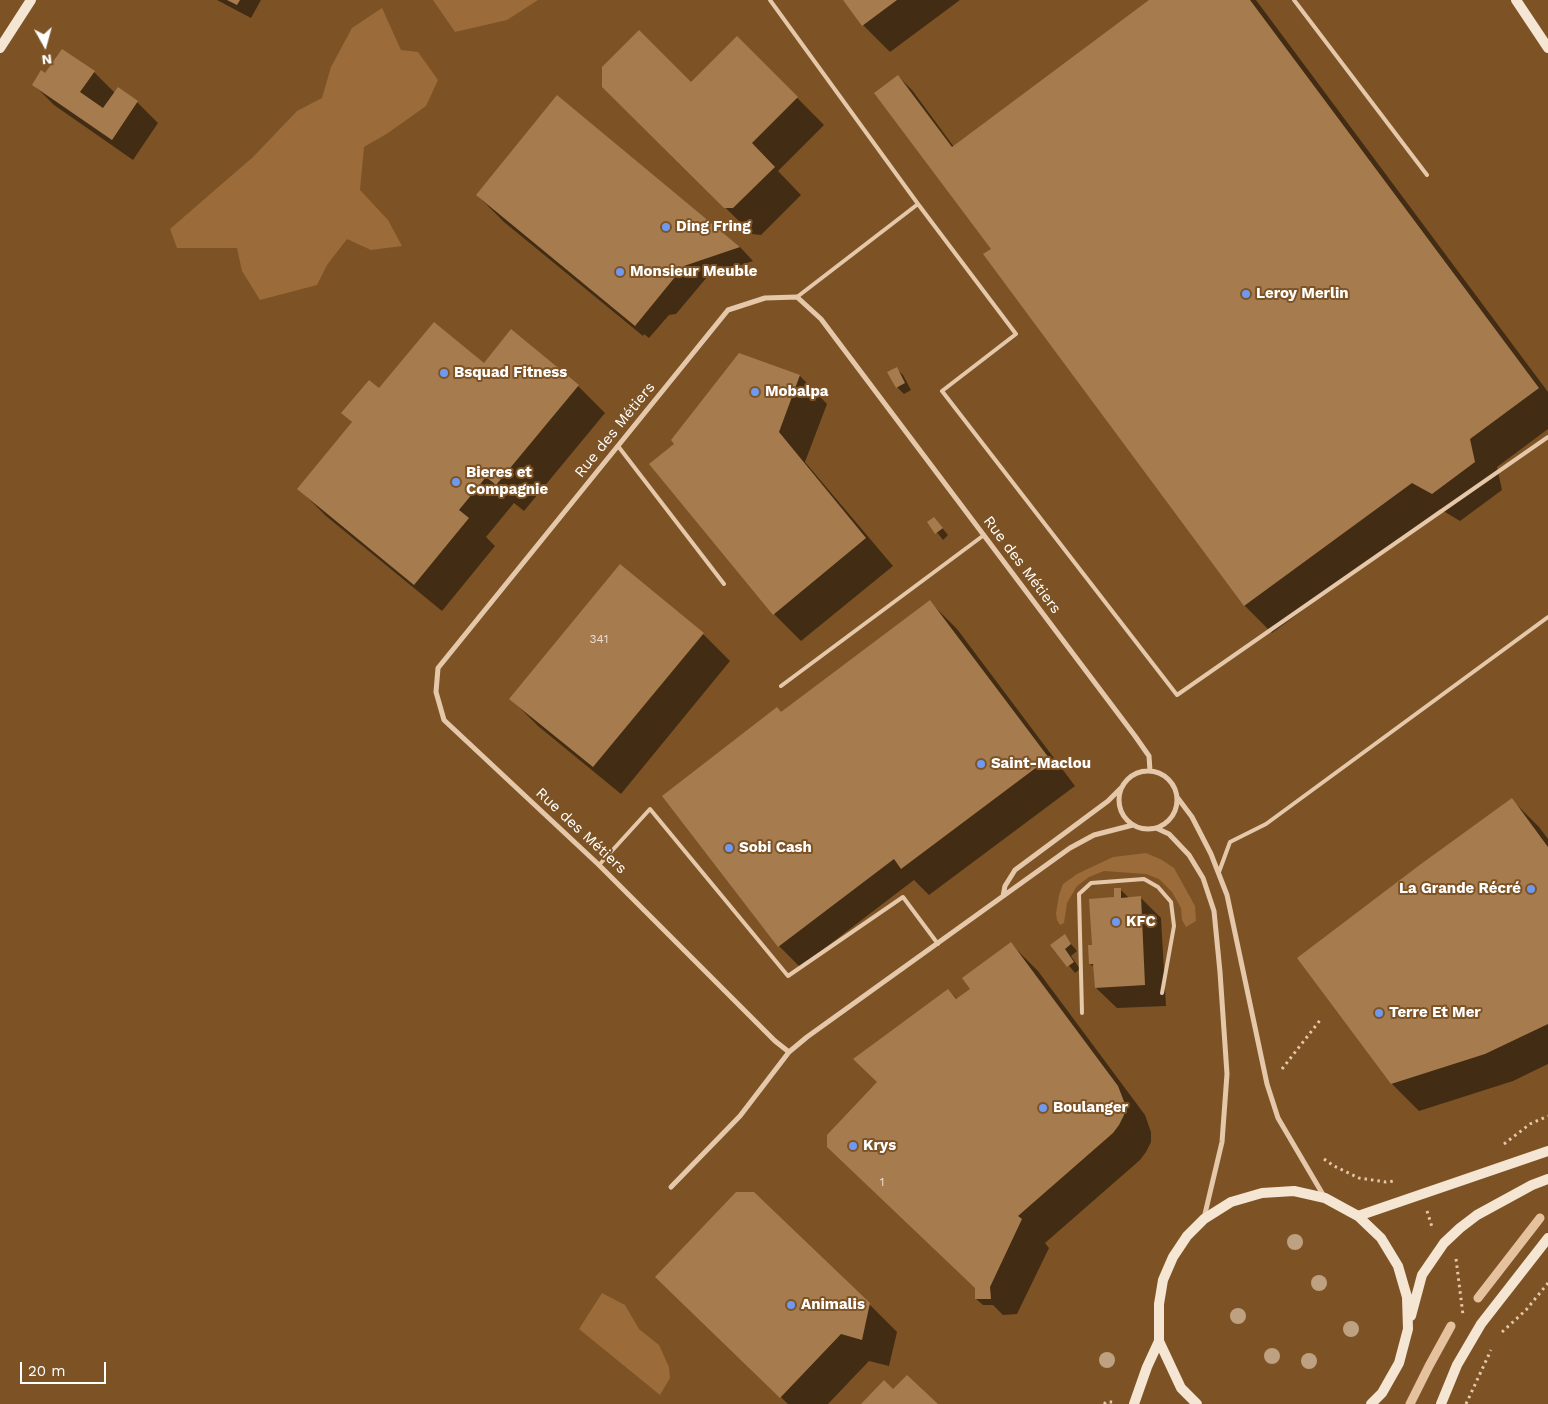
<!DOCTYPE html>
<meta charset="utf-8">
<style>
body{margin:0}
#map{position:relative;width:1548px;height:1404px;overflow:hidden;background:#7d5325;font-family:"Work Sans",sans-serif}
canvas{display:block}
.north{position:absolute;left:20px;top:20px;width:50px;height:50px;-webkit-text-stroke:4px #7d5325;paint-order:stroke;rotate:173deg;font-size:14px;font-weight:700;line-height:20px;text-align:center;color:#fff}
.north::after{content:'';display:block;margin:auto;width:18px;height:22px;background:#fff;clip-path:polygon(50% 0,100% 100%,50% 72%,0 100%)}
.scale{position:absolute;left:20px;top:1362px;width:86px;height:22px;box-sizing:border-box;border:2px solid #fff;border-top:0;padding-left:6px;font-size:15px;line-height:18px;white-space:nowrap;color:#fff;-webkit-text-stroke:4px #7d5325;paint-order:stroke}
</style>
<div id="map">
<canvas width="1548" height="1404"></canvas>
<div class="north">N</div>
<div class="scale">20 m</div>
</div>
<script>
const c = document.querySelector('canvas').getContext('2d');
c.lineJoin = 'round';
function fill(path, color) {
  c.fillStyle = color;
  c.fill(path, 'evenodd');
}
function poly(rows) {
  const path = new Path2D();
  for (const r of rows) {
    if (r.length === 3) {
      path.moveTo(r[0] + r[2], r[1]);
      path.arc(r[0], r[1], r[2], 0, 2 * Math.PI);
      continue;
    }
    path.moveTo(r[0], r[1]);
    for (let i = 2; i < r.length; i += 2) path.lineTo(r[i], r[i + 1]);
  }
  return path;
}
function trace(path, color, width, dash) {
  c.strokeStyle = color;
  c.lineWidth = width;
  c.lineCap = dash ? 'butt' : 'round';
  c.setLineDash(dash || []);
  c.stroke(path);
}
function label(font, color, halo, rows, align = 'center') {
  c.font = font + ' "Work Sans",sans-serif';
  c.lineWidth = 4;
  c.setLineDash([]);
  c.textBaseline = 'middle';
  c.strokeStyle = halo;
  c.fillStyle = color;
  for (const [text, x, y, turn = 0] of rows) {
    c.save();
    c.translate(x, y);
    c.rotate((+turn || 0) * Math.PI / 180);
    c.textAlign = isNaN(turn) ? turn : align;
    if (halo) c.strokeText(text, 0, 0);
    c.fillText(text, 0, 0);
    c.restore();
  }
}
fill(poly([
 [433,0,538,0,507,20,455,32],
 [382,8,401,50,418,52,438,80,426,106,388,133,364,147,360,190,388,220,402,246,371,250,347,239,327,265,317,285,260,300,242,271,237,248,177,248,170,229,253,157,297,111,322,98,331,67,352,28],
 [1146,853,1162,860,1174,868,1195,906,1196,921,1186,927,1182,920,1181,908,1172,892,1159,879,1146,874,1104,871,1089,877,1077,886,1067,903,1064,923,1060,925,1057,920,1056,913,1059,895,1063,884,1077,874,1113,857],
 [602,1293,625,1305,639,1329,659,1345,669,1367,670,1378,660,1395,579,1329]
]), '#9b6b39');
fill(poly([
 [217,0,261,0,251,18],
 [844,0,960,0,890,52,863,25],
 [1151,0,1256,0,1548,392,1548,429,1497,467,1502,490,1460,521,1440,509,1272,633,1245,606,985,254,992,249,898,76,912,90,954,147],
 [737,37,824,125,778,171,801,195,761,235,752,234,603,86,691,84],
 [94,72,115,93,137,102,158,123,133,160,54,105,33,84],
 [557,97,740,247,753,261,708,276,676,314,669,315,649,338,644,334,643,336,504,222,477,195],
 [740,354,800,376,827,404,805,462,893,566,801,641,774,614,675,445],
 [484,364,578,386,605,413,524,511,514,503,486,537,495,546,442,611,326,516,299,489,353,423,343,413,380,390],
 [896,368,903,375,911,390,904,394,897,387],
 [934,518,948,535,943,540,929,522],
 [930,602,957,629,1075,786,929,895,914,880,800,967,779,946,781,713],
 [703,634,730,661,621,794,538,726,511,699],
 [1512,800,1539,827,1548,839,1548,1064,1513,1081,1419,1111,1391,1083],
 [1120,889,1129,898,1140,897,1161,918,1166,1006,1117,1008,1096,988,1095,968,1090,964,1094,946],
 [1064,936,1077,951,1071,956,1080,969,1075,973,1052,945],
 [1011,944,1038,971,1145,1115,1151,1132,1151,1142,1146,1152,1140,1160,1045,1243,1049,1248,1017,1314,1003,1315,993,1305,983,1305,976,1299,976,1289,878,1083,948,990,957,999,971,989],
 [684,1304,869,1304,897,1332,889,1366,869,1361,828,1404,788,1404]
]), '#0007');
trace(poly([
 [1478,1298,1540,1218],
 [1410,1404,1429,1366,1451,1326]
]), '#e6c19e', 9);
fill(poly([
 [227,0,240,0,237,5],
 [843,0,897,0,862,26],
 [1149,0,1250,0,1539,388,1470,439,1475,462,1432,494,1412,483,1244,606,983,254,991,249,874,93,898,75,952,147],
 [639,30,691,82,737,36,798,97,752,143,775,167,733,208,724,208,602,87,602,67],
 [62,49,95,71,80,92,103,108,118,87,138,101,112,140,32,85,41,70,45,73],
 [557,95,740,247,684,266,635,326,476,195],
 [434,322,484,363,511,329,579,385,496,485,486,477,459,510,469,518,414,585,297,489,352,422,341,413,369,380,379,388],
 [739,353,800,375,779,432,866,538,773,615,649,464,674,444,671,440],
 [897,367,905,383,896,388,887,372],
 [934,517,943,528,935,534,927,522],
 [620,564,704,633,593,767,509,699],
 [930,600,1049,758,901,869,894,859,778,947,662,796,777,707,781,712],
 [1512,798,1548,847,1548,1024,1485,1054,1391,1084,1297,958,1421,864],
 [1114,888,1121,888,1121,898,1141,896,1145,985,1095,988,1093,964,1089,964,1088,945,1092,945,1089,899,1114,897],
 [1065,934,1071,944,1065,949,1074,962,1067,967,1050,945],
 [1011,942,1118,1086,1125,1104,1124,1115,1119,1125,1113,1133,1018,1216,1022,1219,990,1287,991,1299,975,1299,975,1288,827,1147,827,1135,877,1082,853,1059,948,989,956,999,970,989,962,978],
 [736,1192,754,1192,870,1303,862,1340,841,1334,780,1398,655,1277],
 [907,1375,938,1404,861,1404,884,1380,893,1389]
]), '#a67b4d');
trace(poly([
 [1282,1069,1321,1019],
 [1504,1144,1530,1124,1548,1116],
 [1324,1159,1334,1166,1359,1178,1386,1182,1395,1181],
 [1427,1211,1432,1227],
 [1456,1259,1463,1315],
 [1502,1332,1526,1310,1548,1283],
 [1104,1404,1106,1402,1114,1402],
 [1466,1404,1491,1350]
]), '#e5c8aa', 3, [2.5, 4]);
trace(poly([
 [770,0,918,204,1016,334,942,391,1177,695,1548,437],
 [1294,0,1427,175],
 [797,297,918,204],
 [618,446,724,584],
 [781,686,984,535],
 [599,865,650,809,788,976,903,897,938,944],
 [1219,872,1230,842,1266,824,1548,617],
 [1082,1013,1079,894,1091,883,1144,879,1158,887,1171,902,1174,926,1162,993]
]), '#e5c8aa', 4);
trace(poly([
 [1148,800,29],
 [1177,797,1192,817,1211,854,1227,895,1267,1084,1278,1118,1325,1198],
 [1156,828,1169,834,1189,855,1203,878,1214,911,1220,972,1227,1074,1222,1142,1204,1218],
 [1003,896,1005,886,1015,870,1108,801,1121,788],
 [789,1052,775,1041,599,865,444,720,436,692,438,668,728,310,765,298,797,297,821,319,1135,736,1149,756,1150,771],
 [671,1187,740,1116,789,1052,807,1037,1070,848,1094,835,1133,825]
]), '#e5c8aa', 5);
trace(poly([
 [1516,0,1548,48],
 [0,48,31,0],
 [1358,1216,1548,1151],
 [1411,1316,1422,1275,1444,1243,1460,1228,1477,1215,1532,1185,1548,1179],
 [1134,1404,1147,1367,1159,1341],
 [1197,1404,1181,1388,1159,1341,1159,1304,1163,1280,1173,1257,1187,1236,1204,1219,1231,1202,1262,1193,1294,1191,1325,1198,1358,1216,1381,1238,1398,1266,1407,1297,1408,1329,1399,1363,1382,1393,1371,1404],
 [1441,1404,1457,1365,1481,1324,1548,1238]
]), '#f5e5d3', 10);
c.fillStyle = '#bea181';
for (const [x, y] of [
 [1295,1242],
 [1319,1283],
 [1238,1316],
 [1351,1329],
 [1272,1356],
 [1107,1360],
 [1309,1361]
]) {
  c.beginPath();
  c.arc(x, y, 8, 0, 2 * Math.PI);
  c.fill();
}
for (const [x, y, r, color] of [
 [666,227,5,"#6f99ef"],
 [620,272,5,"#6f99ef"],
 [1246,294,5,"#6f99ef"],
 [444,373,5,"#6f99ef"],
 [755,392,5,"#6f99ef"],
 [456,482,5,"#6f99ef"],
 [981,764,5,"#6f99ef"],
 [729,848,5,"#6f99ef"],
 [1531,889,5,"#6f99ef"],
 [1116,922,5,"#6f99ef"],
 [1379,1013,5,"#6f99ef"],
 [1043,1108,5,"#6f99ef"],
 [853,1146,5,"#6f99ef"],
 [791,1305,5,"#6f99ef"]
]) {
  const dot = new Path2D();
  dot.arc(x, y, r, 0, 2 * Math.PI);
  c.fillStyle = color;
  c.fill(dot);
  trace(dot, '#7d5325', 2);
}
label('12px', '#e9ded2', null, [
 ["341",599,639],
 ["1",882,1182]
]);
label('bold 15px', '#fff', '#7d5325', [
 ["Ding Fring",676,227],
 ["Monsieur Meuble",630,272],
 ["Leroy Merlin",1256,294],
 ["Bsquad Fitness",454,373],
 ["Mobalpa",765,392],
 ["Bieres et",466,473],
 ["Compagnie",466,490],
 ["Saint-Maclou",991,764],
 ["Sobi Cash",739,848],
 ["La Grande Récré",1521,889,"right"],
 ["KFC",1126,922],
 ["Terre Et Mer",1389,1013],
 ["Boulanger",1053,1108],
 ["Krys",863,1146],
 ["Animalis",801,1305]
], 'left');
label('15px', '#fff', '#7d5325', [
 ["Rue des Métiers",615,430,-51],
 ["Rue des Métiers",1022,565,53],
 ["Rue des Métiers",581,831,43]
]);
</script>
